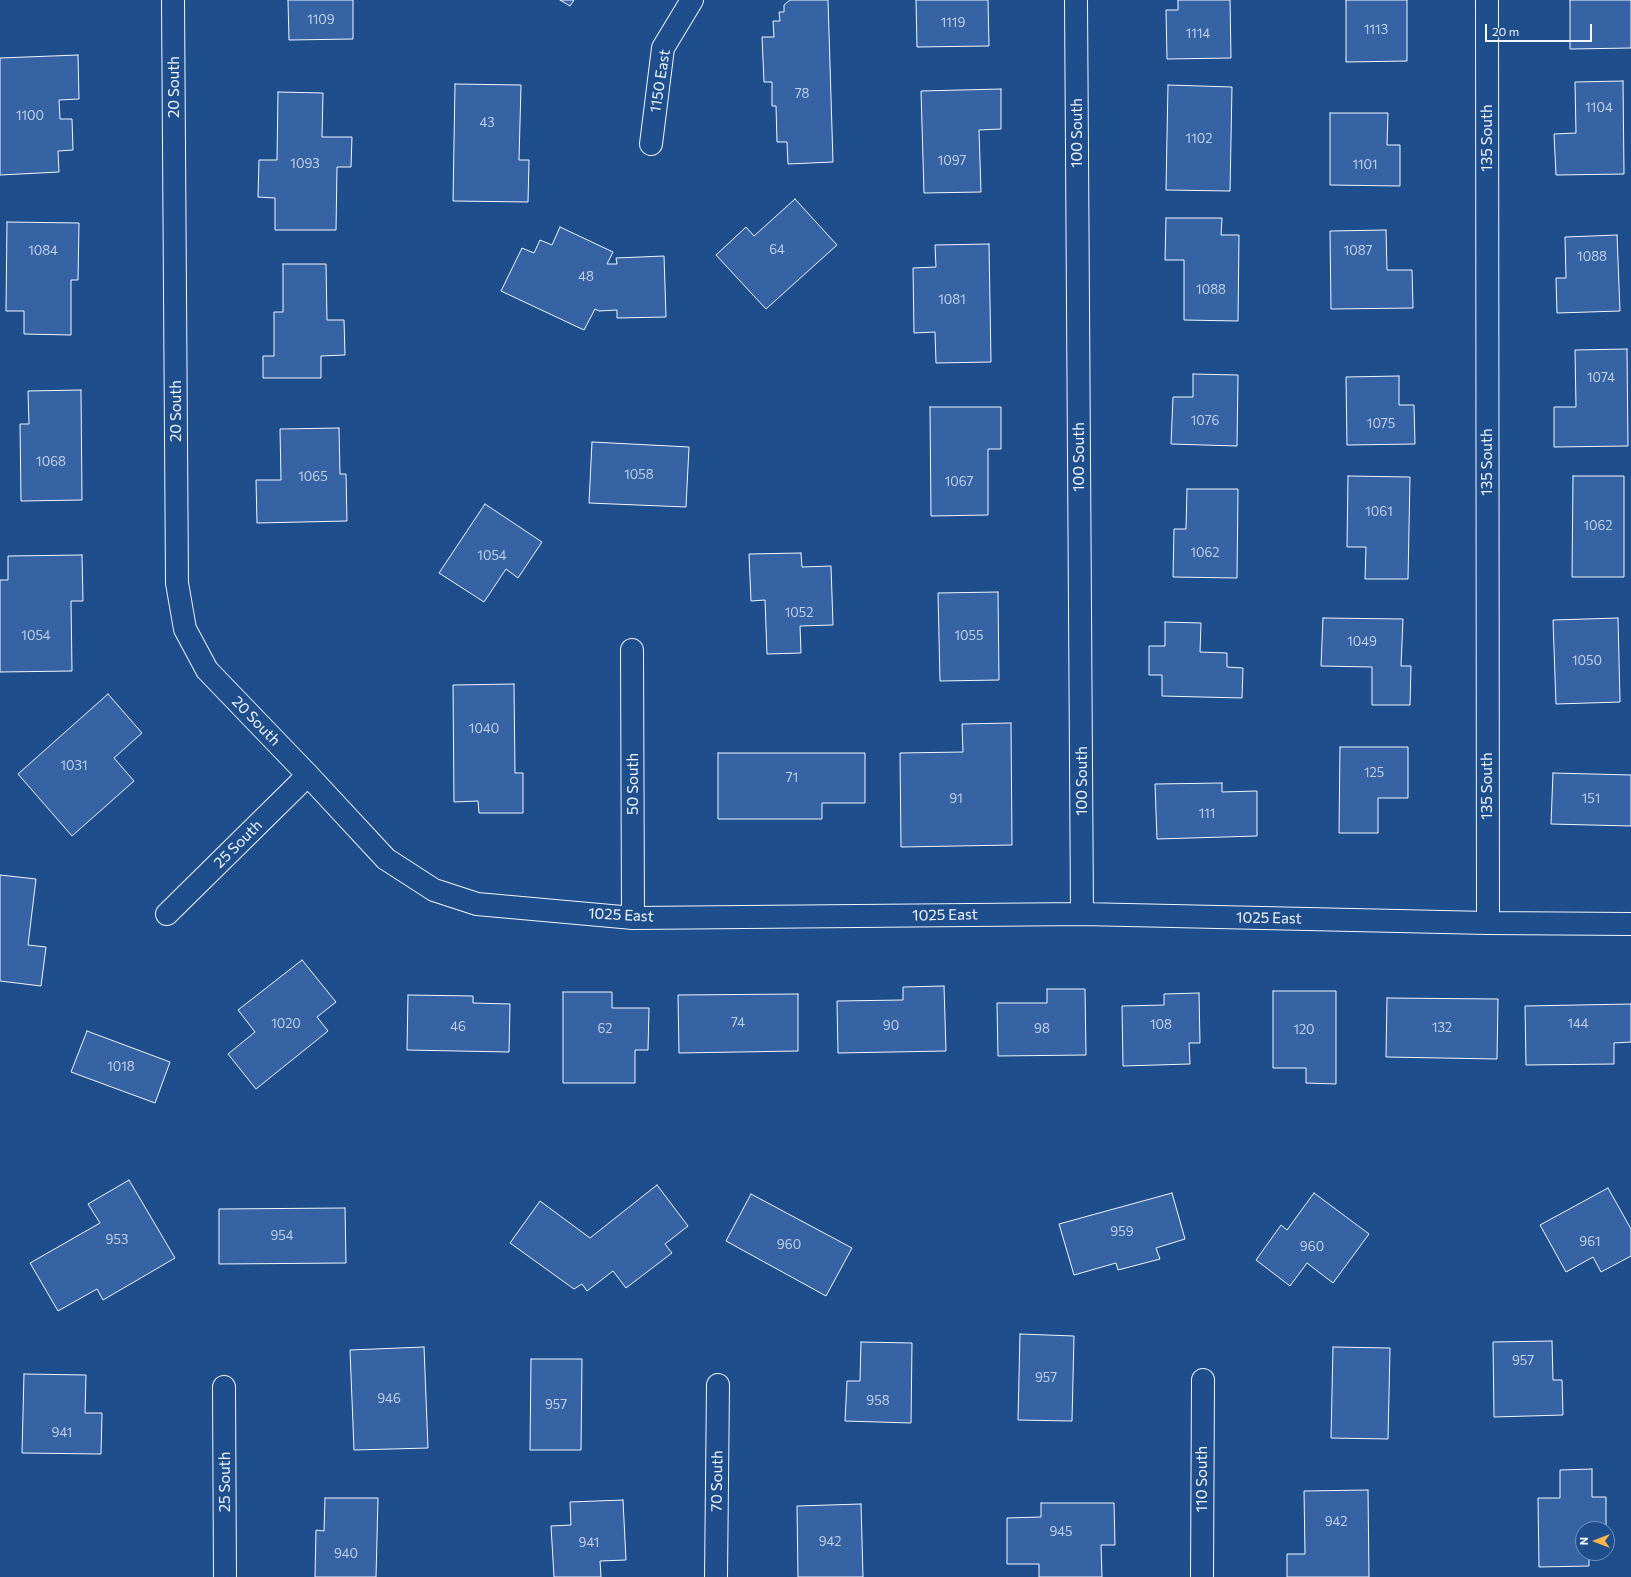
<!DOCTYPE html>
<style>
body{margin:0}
#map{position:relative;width:1631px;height:1577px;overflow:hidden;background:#1f4e8c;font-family:Commissioner,sans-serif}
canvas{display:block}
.north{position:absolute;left:1575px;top:1521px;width:40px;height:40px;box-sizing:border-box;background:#1f4e8c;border:1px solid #7391ba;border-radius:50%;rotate:270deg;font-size:11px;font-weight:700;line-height:16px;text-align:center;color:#f2f6ff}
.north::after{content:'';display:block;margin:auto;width:14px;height:18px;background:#ffb74d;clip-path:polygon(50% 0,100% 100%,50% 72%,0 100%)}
.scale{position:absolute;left:1485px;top:24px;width:107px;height:18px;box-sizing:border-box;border:2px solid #f2f6ff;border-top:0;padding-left:5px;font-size:12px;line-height:14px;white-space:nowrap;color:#f2f6ff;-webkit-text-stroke:3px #1f4e8c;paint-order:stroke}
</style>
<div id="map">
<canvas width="1631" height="1577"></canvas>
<div class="north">N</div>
<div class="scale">20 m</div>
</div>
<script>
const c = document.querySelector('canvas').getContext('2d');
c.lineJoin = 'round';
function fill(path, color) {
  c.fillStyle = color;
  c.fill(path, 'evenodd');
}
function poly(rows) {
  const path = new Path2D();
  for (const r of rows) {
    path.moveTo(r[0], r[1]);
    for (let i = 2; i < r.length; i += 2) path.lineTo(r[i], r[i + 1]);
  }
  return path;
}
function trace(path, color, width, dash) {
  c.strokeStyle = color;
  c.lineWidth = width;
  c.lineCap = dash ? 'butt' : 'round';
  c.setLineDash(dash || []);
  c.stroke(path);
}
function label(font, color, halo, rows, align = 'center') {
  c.font = font + ' Commissioner,sans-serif';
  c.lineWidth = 3;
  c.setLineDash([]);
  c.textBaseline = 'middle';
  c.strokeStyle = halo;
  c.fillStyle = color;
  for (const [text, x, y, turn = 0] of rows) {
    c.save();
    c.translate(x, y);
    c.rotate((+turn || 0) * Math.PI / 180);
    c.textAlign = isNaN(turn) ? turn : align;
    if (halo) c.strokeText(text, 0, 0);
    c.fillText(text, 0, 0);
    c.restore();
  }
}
const building = poly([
 [288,0,353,0,353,39,289,40,288,0],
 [560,0,574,0,570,6,560,0],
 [790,0,828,0,833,162,788,164,787,142,777,142,776,106,772,106,772,82,764,82,762,37,774,37,773,21,780,21,779,12,784,12,784,5,790,0],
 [916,0,988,0,989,46,917,47,916,0],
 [1178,0,1230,0,1231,58,1167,59,1166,10,1178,10,1178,0],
 [1346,0,1407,0,1407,61,1346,62,1346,0],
 [1570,0,1631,0,1631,48,1570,49,1570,0],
 [78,55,79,99,59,100,60,119,72,119,73,150,58,151,59,172,0,175,0,58,78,55],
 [1623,81,1624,174,1556,175,1554,134,1576,133,1575,82,1623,81],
 [455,84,521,85,519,160,529,160,528,202,453,201,455,84],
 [1168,85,1232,87,1230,191,1166,190,1168,85],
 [1001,89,1001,129,979,130,981,192,924,193,921,91,1001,89],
 [278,92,323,93,322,137,352,137,351,167,337,167,336,230,275,230,275,198,258,197,259,160,277,160,278,92],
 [1330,113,1388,113,1387,145,1400,145,1400,186,1330,185,1330,113],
 [795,199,837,245,766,309,716,255,746,227,754,236,795,199],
 [1166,218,1222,218,1221,235,1239,235,1238,321,1184,320,1184,260,1165,260,1166,218],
 [7,222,79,223,78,280,71,280,71,335,24,334,24,311,6,311,7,222],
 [560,227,613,252,607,264,617,264,616,258,664,256,666,317,617,318,617,310,599,311,595,309,584,330,501,291,522,248,534,253,540,240,552,245,560,227],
 [1386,230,1387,270,1412,270,1413,308,1331,309,1330,231,1386,230],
 [1617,235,1620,311,1557,313,1556,278,1566,278,1565,237,1617,235],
 [989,244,991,362,936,363,935,332,914,333,913,268,936,267,935,245,989,244],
 [283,264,326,264,327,320,344,320,345,355,321,356,321,378,263,378,263,356,274,356,274,312,283,312,283,264],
 [1627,349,1628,446,1554,447,1554,407,1576,407,1575,350,1627,349],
 [1193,374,1238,375,1237,446,1171,444,1173,397,1193,397,1193,374],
 [1399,376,1399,405,1414,405,1415,444,1347,445,1346,377,1399,376],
 [81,390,82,500,21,501,20,424,29,424,28,391,81,390],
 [930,407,1001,407,1001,449,988,449,988,515,931,516,930,407],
 [339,428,340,474,346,474,347,521,257,523,256,480,281,480,280,429,339,428],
 [592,442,689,447,686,507,589,503,592,442],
 [1348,476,1410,477,1408,579,1365,579,1366,547,1347,547,1348,476],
 [1573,476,1624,476,1624,577,1572,577,1573,476],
 [1187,489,1238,489,1237,578,1173,577,1174,529,1186,529,1187,489],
 [485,504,542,542,518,578,506,569,484,602,439,573,485,504],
 [801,553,802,567,831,566,833,625,800,626,801,653,767,654,765,600,751,601,749,554,801,553],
 [82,555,83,601,71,601,72,671,0,672,0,580,8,580,8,556,82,555],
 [998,592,999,680,940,681,938,593,998,592],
 [1323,618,1403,619,1401,666,1411,666,1410,705,1372,705,1372,667,1321,666,1323,618],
 [1618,618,1620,702,1556,704,1553,620,1618,618],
 [1165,622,1201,623,1200,652,1227,653,1227,667,1243,668,1242,698,1162,696,1162,675,1149,675,1149,646,1165,646,1165,622],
 [514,684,515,773,523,773,523,813,479,813,478,801,454,802,453,685,514,684],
 [108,694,142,733,114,758,134,781,72,836,18,774,108,694],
 [1011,723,1012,845,901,847,900,753,963,752,962,724,1011,723],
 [1340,747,1408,747,1408,798,1378,798,1378,833,1339,833,1340,747],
 [718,753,865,753,865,803,822,803,822,819,718,819,718,753],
 [1553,773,1631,775,1631,826,1551,824,1553,773],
 [1222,783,1222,792,1257,791,1257,836,1157,839,1155,784,1222,783],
 [0,875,36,879,28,945,46,947,41,986,0,981,0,875],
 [302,960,336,1002,317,1017,328,1031,256,1089,228,1054,255,1032,238,1010,302,960],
 [944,986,946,1051,838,1053,837,1001,903,1000,903,987,944,986],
 [1047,989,1085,989,1086,1055,998,1056,997,1003,1047,1003,1047,989],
 [1273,991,1336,991,1336,1084,1306,1083,1306,1068,1273,1068,1273,991],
 [563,992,612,992,612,1008,649,1008,648,1050,635,1050,635,1083,563,1083,563,992],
 [1199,993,1200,1043,1189,1043,1190,1064,1123,1066,1122,1006,1164,1005,1164,994,1199,993],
 [798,994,798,1051,679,1053,678,995,798,994],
 [408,995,473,996,473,1003,510,1004,509,1052,407,1050,408,995],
 [1387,998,1498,999,1497,1059,1386,1057,1387,998],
 [1631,1004,1631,1042,1614,1043,1614,1064,1526,1065,1525,1006,1631,1004],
 [87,1031,170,1062,155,1103,71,1072,87,1031],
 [129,1180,175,1258,103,1300,97,1289,58,1311,30,1263,100,1223,88,1204,129,1180],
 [657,1185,688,1226,665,1244,672,1253,626,1288,613,1271,587,1291,582,1284,574,1289,510,1243,540,1201,590,1238,657,1185],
 [1608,1188,1631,1229,1631,1256,1601,1272,1593,1257,1566,1272,1540,1225,1608,1188],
 [1172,1193,1185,1239,1156,1248,1160,1259,1118,1270,1116,1263,1074,1275,1059,1224,1172,1193],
 [1314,1193,1369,1234,1333,1283,1307,1263,1290,1286,1256,1260,1281,1225,1287,1230,1314,1193],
 [751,1194,852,1248,826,1296,726,1241,751,1194],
 [345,1208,346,1263,219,1264,219,1209,345,1208],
 [1020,1334,1074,1336,1072,1421,1018,1420,1020,1334],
 [1552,1341,1553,1380,1562,1380,1563,1415,1494,1417,1493,1342,1552,1341],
 [861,1342,912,1343,911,1423,845,1421,847,1381,860,1381,861,1342],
 [424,1347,428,1448,354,1450,350,1350,424,1347],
 [1333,1347,1390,1348,1388,1439,1331,1438,1333,1347],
 [531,1359,582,1359,581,1450,530,1450,531,1359],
 [24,1374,86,1375,85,1413,102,1413,101,1454,22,1453,24,1374],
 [1592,1469,1592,1497,1606,1497,1606,1529,1583,1529,1583,1553,1589,1553,1589,1566,1539,1567,1538,1498,1560,1498,1560,1470,1592,1469],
 [1368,1490,1369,1577,1287,1577,1287,1554,1305,1554,1304,1491,1368,1490],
 [325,1498,378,1498,376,1577,315,1577,316,1530,324,1531,325,1498],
 [623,1500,626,1560,600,1561,601,1577,554,1577,551,1526,571,1525,570,1502,623,1500],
 [1041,1503,1114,1503,1115,1545,1101,1545,1102,1577,1039,1577,1039,1564,1007,1564,1007,1518,1041,1517,1041,1503],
 [861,1504,863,1577,798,1577,797,1506,861,1504]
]);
fill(building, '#3563a3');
trace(building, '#f2f6ff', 1);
const street = poly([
 [173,0,177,583,185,629,207,670,308,775,386,859,434,890,477,904,633,918,1082,914,1488,923,1631,924],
 [1076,0,1082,914],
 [1487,0,1488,923],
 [651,144,663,48,692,0],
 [632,650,633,918],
 [167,914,308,775],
 [224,1387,225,1577],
 [716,1577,718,1385],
 [1202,1577,1203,1380]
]);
trace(street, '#f2f6ff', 24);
trace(street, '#1f4e8c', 22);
label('13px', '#c3d1e8', null, [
 ["1109",321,20],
 ["1119",953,23],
 ["1113",1376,30],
 ["1114",1198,34],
 ["78",802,94],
 ["1104",1599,108],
 ["1100",30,116],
 ["43",487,123],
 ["1102",1199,139],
 ["1097",952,161],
 ["1093",305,164],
 ["1101",1365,165],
 ["64",777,250],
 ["1084",43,251],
 ["1087",1358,251],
 ["1088",1592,257],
 ["48",586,277],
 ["1088",1211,290],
 ["1081",952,300],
 ["1074",1601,378],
 ["1076",1205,421],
 ["1075",1381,424],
 ["1068",51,462],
 ["1058",639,475],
 ["1065",313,477],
 ["1067",959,482],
 ["1061",1379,512],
 ["1062",1598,526],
 ["1062",1205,553],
 ["1054",492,556],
 ["1052",799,613],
 ["1054",36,636],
 ["1055",969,636],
 ["1049",1362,642],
 ["1050",1587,661],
 ["1040",484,729],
 ["1031",74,766],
 ["125",1374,773],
 ["71",792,778],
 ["91",956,799],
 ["151",1591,799],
 ["111",1207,814],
 ["74",738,1023],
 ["1020",286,1024],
 ["144",1578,1024],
 ["108",1161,1025],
 ["90",891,1026],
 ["46",458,1027],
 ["132",1442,1028],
 ["62",605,1029],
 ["98",1042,1029],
 ["120",1304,1030],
 ["1018",121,1067],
 ["959",1122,1232],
 ["954",282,1236],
 ["953",117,1240],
 ["961",1590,1242],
 ["960",789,1245],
 ["960",1312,1247],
 ["957",1523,1361],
 ["957",1046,1378],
 ["946",389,1399],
 ["958",878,1401],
 ["957",556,1405],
 ["941",62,1433],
 ["942",1336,1522],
 ["945",1061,1532],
 ["942",830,1542],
 ["941",589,1543],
 ["940",346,1554]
]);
label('15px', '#f2f6ff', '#1f4e8c', [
 ["1150 East",660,81,-81],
 ["20 South",174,87,-90],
 ["100 South",1077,133,-90],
 ["135 South",1487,138,-90],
 ["20 South",176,411,-90],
 ["100 South",1079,457,-90],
 ["135 South",1487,462,-90],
 ["20 South",256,721,46],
 ["100 South",1082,781,-90],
 ["50 South",633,784,-90],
 ["135 South",1487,786,-90],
 ["25 South",238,844,-45],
 ["1025 East",621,915,3],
 ["1025 East",945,915,-1],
 ["1025 East",1269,918,1],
 ["110 South",1202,1479,-90],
 ["70 South",717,1481,-89],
 ["25 South",225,1482,-90]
]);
</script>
